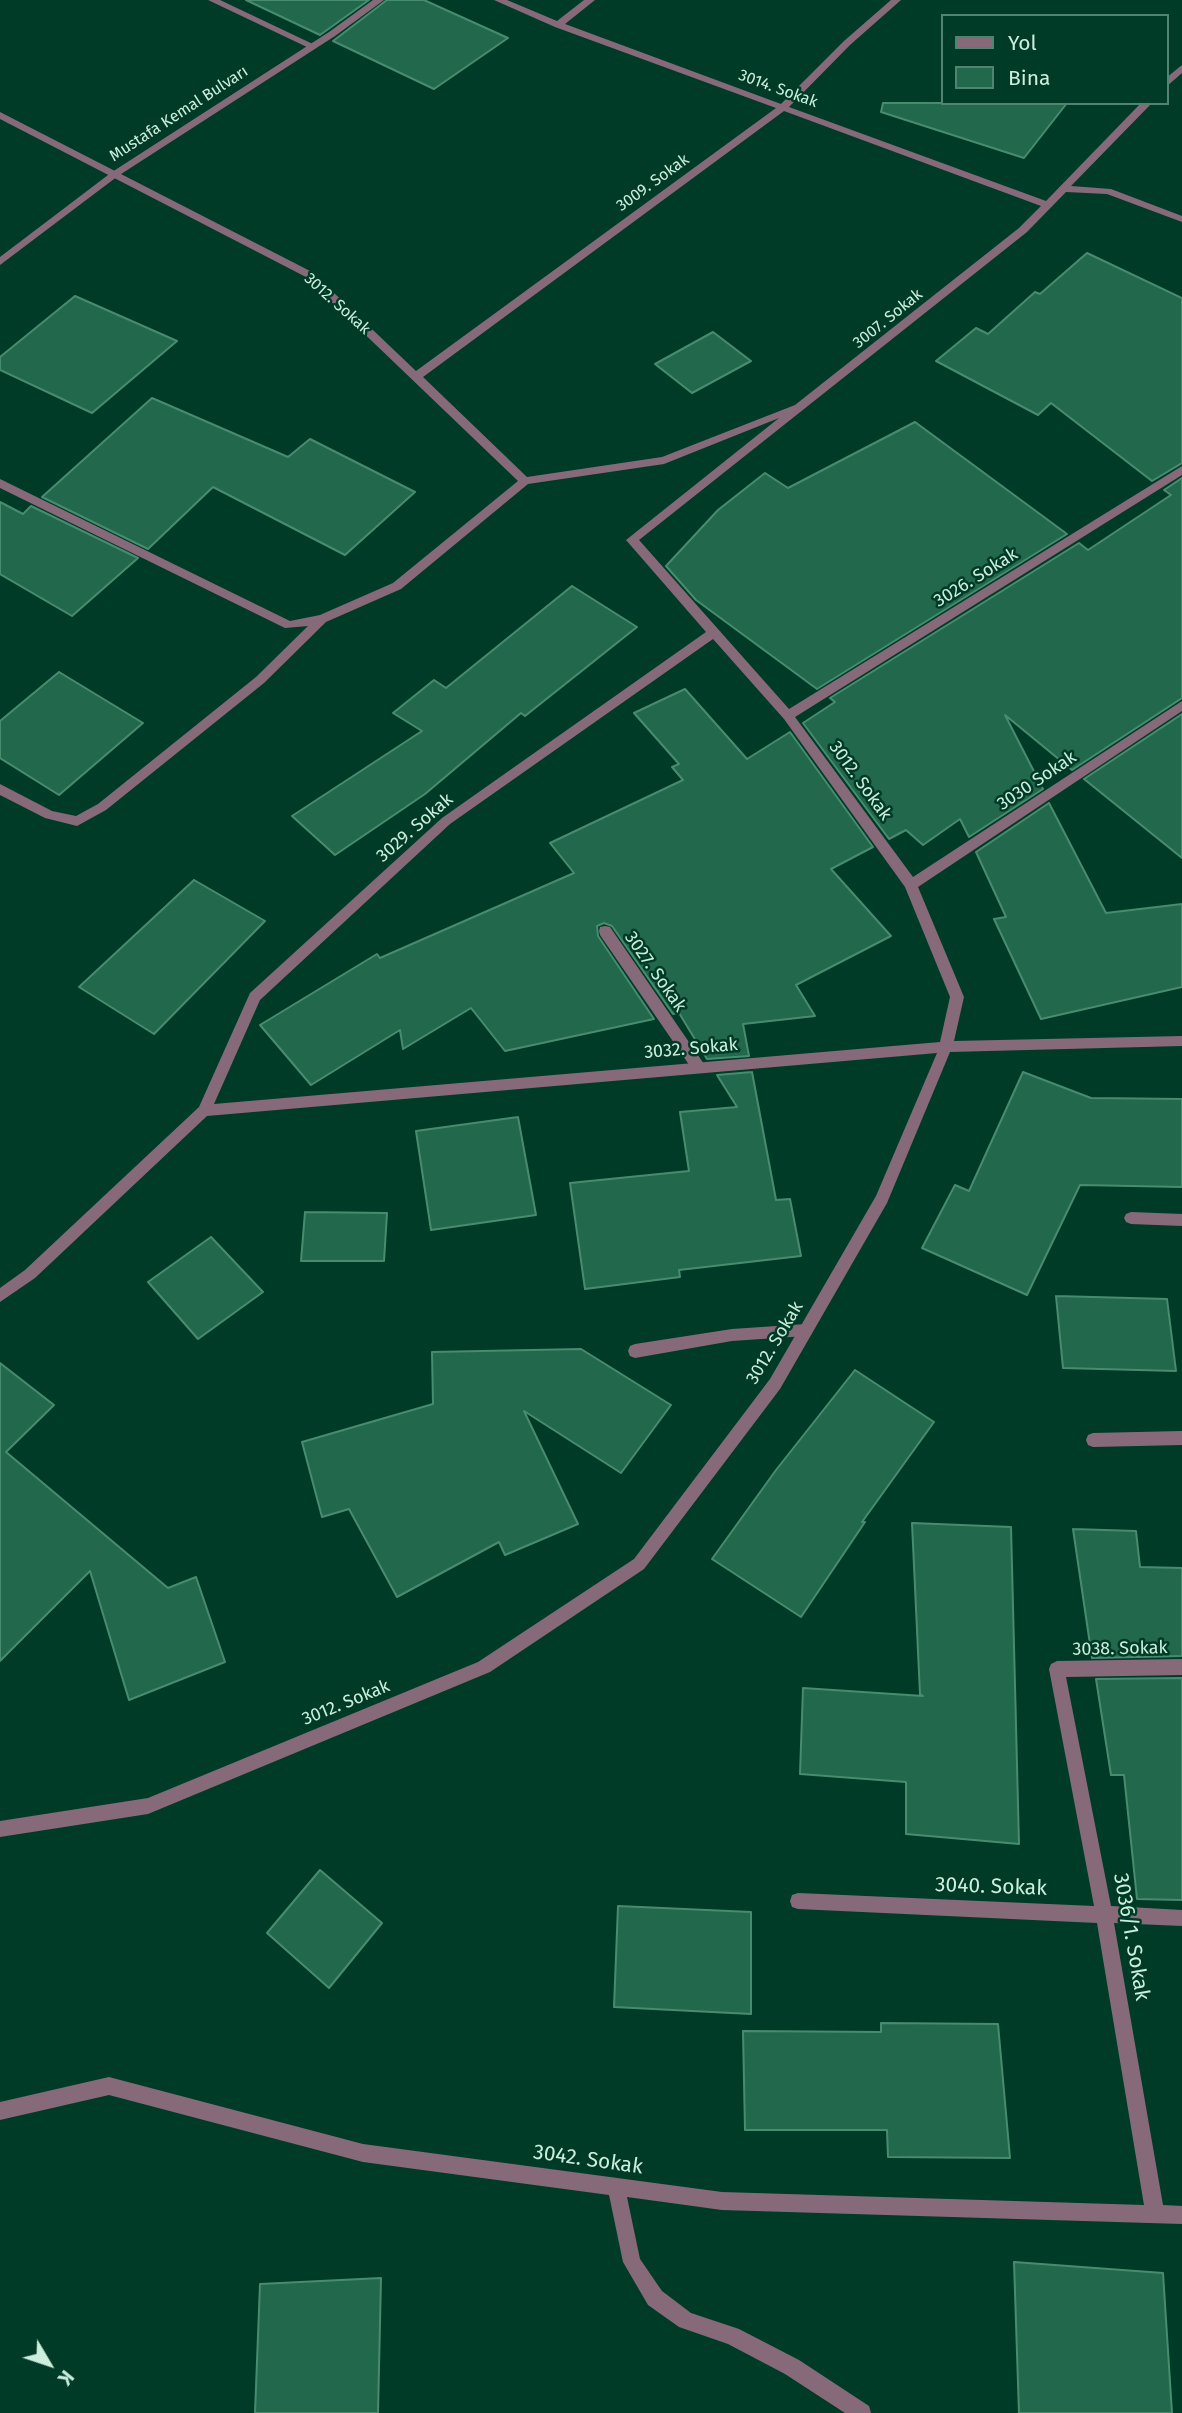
<!DOCTYPE html>
<meta charset="utf-8">
<style>
body{margin:0}
#map{position:relative;width:1182px;height:2413px;overflow:hidden;background:#003b27;font-family:"Fira Sans",sans-serif}
canvas{display:block}
.legend{position:absolute;left:941px;top:14px;width:228px;height:91px;box-sizing:border-box;background:#003b27;border:2px solid #528370;margin:0;padding:9px 12px;list-style:none;font-size:21px;color:#ced}
.legend li{display:flex;align-items:center;gap:14px;height:35px}
.legend b{width:35px;border:2px solid #528370}
.north{position:absolute;left:14px;top:2329px;width:70px;height:70px;-webkit-text-stroke:5px #003b27;paint-order:stroke;rotate:129deg;font-size:19px;font-weight:700;line-height:28px;text-align:center;color:#ced}
.north::after{content:'';display:block;margin:auto;width:24px;height:32px;background:#ced;clip-path:polygon(50% 0,100% 100%,50% 72%,0 100%)}
</style>
<div id="map">
<canvas width="1182" height="2413"></canvas>
<ul class="legend">
<li><b style="height:9px;background:#876a7a"></b>Yol</li>
<li><b style="height:19px;background:#21684d"></b>Bina</li>
</ul>
<div class="north">K</div>
</div>
<script>
const c = document.querySelector('canvas').getContext('2d');
c.lineJoin = 'round';
function fill(path, color) {
  c.fillStyle = color;
  c.fill(path, 'evenodd');
}
function poly(rows) {
  const path = new Path2D();
  for (const r of rows) {
    path.moveTo(r[0], r[1]);
    for (let i = 2; i < r.length; i += 2) path.lineTo(r[i], r[i + 1]);
  }
  return path;
}
function trace(path, color, width, dash) {
  c.strokeStyle = color;
  c.lineWidth = width;
  c.lineCap = dash ? 'butt' : 'round';
  c.setLineDash(dash || []);
  c.stroke(path);
}
function label(font, color, halo, rows, align = 'center') {
  c.font = font + ' "Fira Sans",sans-serif';
  c.lineWidth = 5;
  c.setLineDash([]);
  c.textBaseline = 'middle';
  c.strokeStyle = halo;
  c.fillStyle = color;
  for (const [text, x, y, turn = 0] of rows) {
    c.save();
    c.translate(x, y);
    c.rotate((+turn || 0) * Math.PI / 180);
    c.textAlign = isNaN(turn) ? turn : align;
    if (halo) c.strokeText(text, 0, 0);
    c.fillText(text, 0, 0);
    c.restore();
  }
}
const building = poly([
 [246,0,369,0,320,35,246,0],
 [387,0,424,0,508,38,434,89,333,41,387,0],
 [883,103,1067,103,1024,158,881,112,883,103],
 [1087,253,1182,298,1182,463,1152,481,1051,403,1038,415,936,361,976,328,988,334,1035,292,1040,294,1087,253],
 [75,296,177,341,92,413,0,370,0,357,75,296],
 [713,332,751,361,692,393,655,364,713,332],
 [152,398,288,457,310,439,415,492,345,555,213,487,148,549,42,497,152,398],
 [915,422,1067,534,817,689,696,600,666,566,718,510,765,473,788,488,915,422],
 [1182,478,1182,698,1072,770,1005,715,1043,789,969,837,960,819,923,845,906,830,889,839,803,723,835,702,830,698,1079,543,1088,550,1171,495,1164,490,1182,478],
 [0,502,23,514,31,506,138,558,72,616,0,574,0,502],
 [572,586,637,627,525,716,521,713,425,794,335,855,292,816,422,731,393,713,434,680,446,688,572,586],
 [59,672,143,723,59,795,0,758,0,721,59,672],
 [685,689,747,759,790,732,873,847,831,869,891,936,796,985,815,1016,743,1024,749,1056,707,1059,679,1013,673,1014,612,926,604,923,597,926,598,936,654,1019,505,1051,471,1008,403,1049,400,1030,311,1085,260,1025,377,954,380,958,574,873,550,843,683,780,672,767,679,764,634,713,685,689],
 [1182,714,1182,858,1084,779,1182,714],
 [1049,803,1106,913,1182,904,1182,987,1041,1019,994,919,1006,917,976,852,1049,803],
 [194,880,265,921,154,1034,79,987,194,880],
 [752,1072,776,1200,790,1199,801,1256,679,1270,680,1277,585,1289,570,1183,689,1171,680,1112,737,1107,717,1075,752,1072],
 [1023,1072,1091,1098,1182,1099,1182,1187,1080,1185,1027,1295,922,1248,955,1185,969,1191,1023,1072],
 [518,1117,536,1215,431,1230,416,1131,518,1117],
 [305,1212,387,1213,384,1261,301,1261,305,1212],
 [211,1237,263,1292,198,1339,148,1282,211,1237],
 [1056,1296,1167,1299,1176,1371,1063,1368,1056,1296],
 [581,1349,671,1405,621,1473,524,1411,578,1524,505,1555,499,1542,397,1597,349,1509,322,1517,302,1442,433,1404,432,1352,581,1349],
 [0,1363,54,1405,6,1452,168,1588,196,1577,225,1662,129,1700,90,1571,0,1661,0,1363],
 [855,1370,934,1422,862,1522,865,1522,801,1617,712,1559,776,1470,855,1370],
 [912,1523,1011,1527,1019,1844,906,1834,906,1782,800,1774,803,1688,923,1696,920,1694,912,1523],
 [1073,1529,1136,1531,1140,1567,1182,1568,1182,1656,1092,1658,1073,1529],
 [1182,1678,1182,1900,1137,1899,1124,1775,1111,1775,1096,1679,1182,1678],
 [320,1870,382,1923,329,1988,267,1933,320,1870],
 [618,1906,751,1912,751,2014,614,2007,618,1906],
 [881,2023,998,2024,1010,2158,888,2157,887,2130,745,2130,743,2031,881,2032,881,2023],
 [1014,2262,1163,2273,1172,2413,1019,2413,1014,2262],
 [381,2278,378,2413,255,2413,260,2284,381,2278]
]);
fill(building, '#21684d');
trace(building, '#488c70', 2);
fill(poly([
 [605,926,610,927,704,1064,706,1068,704,1072,694,1072,600,935,599,931,600,927,605,926],
 [1131,1212,1182,1214,1182,1226,1131,1224,1126,1222,1124,1218,1126,1214,1131,1212],
 [806,1324,811,1325,813,1330,811,1335,806,1336,732,1341,635,1358,630,1356,628,1351,630,1346,635,1344,732,1329,806,1324]
]), '#876a7a');
fill(poly([
 [208,0,220,0,317,46,309,48,208,0],
 [494,0,507,0,557,21,584,0,595,0,565,24,781,104,844,41,891,0,901,0,850,45,789,107,1046,201,1141,103,1152,103,1071,186,1111,189,1182,216,1182,222,1107,194,1066,192,1027,232,639,540,789,709,1182,466,1182,475,795,717,913,877,1182,701,1182,711,918,887,964,997,954,1041,1182,1036,1182,1046,950,1052,887,1203,780,1389,644,1569,490,1672,148,1814,0,1837,0,1821,148,1798,478,1662,634,1559,770,1379,876,1196,937,1053,207,1116,35,1278,0,1302,0,1288,25,1270,199,1107,250,993,442,818,706,632,626,540,779,418,664,464,528,484,401,589,326,622,264,683,106,810,77,826,45,818,0,795,0,784,52,811,76,816,98,804,256,677,308,626,285,628,0,488,0,479,290,621,320,615,393,583,518,481,304,276,0,119,0,112,312,272,416,371,776,108,555,27,494,0],
 [784,111,1041,206,1019,228,795,405,662,457,527,477,423,377,784,111],
 [713,639,784,719,905,887,950,997,940,1042,214,1104,260,1000,450,824,713,639],
 [1182,65,1182,73,1166,87,1166,78,1182,65],
 [1182,1431,1182,1445,1093,1447,1088,1445,1086,1440,1088,1435,1093,1433,1182,1431],
 [1182,1659,1182,1675,1066,1677,1111,1906,1182,1910,1182,1926,1114,1923,1163,2205,1182,2206,1182,2224,722,2210,627,2197,640,2259,662,2291,691,2313,739,2329,799,2360,869,2406,871,2413,845,2413,785,2374,728,2344,679,2327,648,2305,623,2262,609,2195,363,2162,109,2095,0,2120,0,2102,109,2077,363,2144,722,2192,1144,2205,1097,1923,798,1909,792,1907,790,1901,792,1895,798,1893,1094,1906,1049,1669,1051,1664,1057,1661,1182,1659]
]), '#876a7a');
fill(poly([
 [373,0,384,0,335,36,118,176,0,265,0,257,112,172,329,32,373,0]
]), '#876a7a');
label('16px', '#ced', '#003b27', [
 ["3014. Sokak",778,89,20],
 ["Mustafa Kemal Bulvarı",179,114,-33],
 ["3009. Sokak",653,183,-36],
 ["3012. Sokak",337,304,42],
 ["3007. Sokak",888,319,-39]
]);
label('18px', '#ced', '#003b27', [
 ["3026. Sokak",976,578,-32],
 ["3012. Sokak",860,781,54],
 ["3030 Sokak",1037,781,-34],
 ["3029. Sokak",415,828,-41],
 ["3027. Sokak",655,972,55],
 ["3032. Sokak",691,1049,-5],
 ["3012. Sokak",775,1343,-59],
 ["3038. Sokak",1120,1649,-1],
 ["3012. Sokak",346,1703,-22]
]);
label('21px', '#ced', '#003b27', [
 ["3040. Sokak",991,1887,2],
 ["3036/1. Sokak",1131,1937,80],
 ["3042. Sokak",588,2160,8]
]);
</script>
